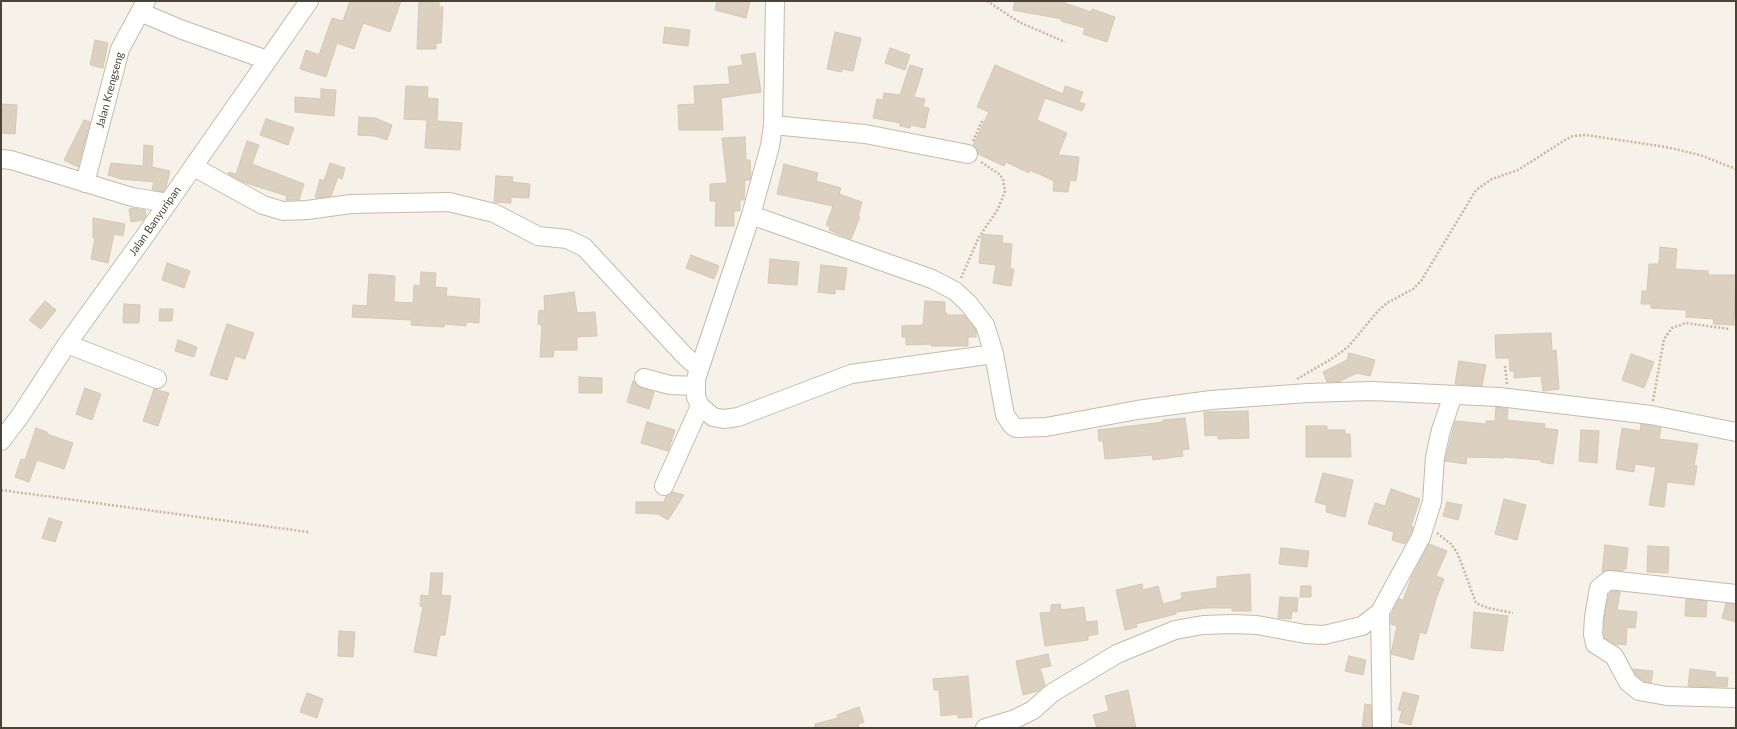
<!DOCTYPE html>
<style>
body{margin:0}
#map{position:relative;width:1737px;height:729px;overflow:hidden;background:#f6f2e9;font-family:Lato,sans-serif}
canvas{display:block}
.frame{position:absolute;inset:0;border:2px solid #4b4336;pointer-events:none}
</style>
<div id="map">
<canvas width="1737" height="729"></canvas>
<div class="frame"></div>
</div>
<script>
const c = document.querySelector('canvas').getContext('2d');
c.lineJoin = 'round';
function fill(path, color) {
  c.fillStyle = color;
  c.fill(path, 'evenodd');
}
function poly(rows) {
  const path = new Path2D();
  for (const r of rows) {
    path.moveTo(r[0], r[1]);
    for (let i = 2; i < r.length; i += 2) path.lineTo(r[i], r[i + 1]);
  }
  return path;
}
function trace(path, color, width, dash) {
  c.strokeStyle = color;
  c.lineWidth = width;
  c.lineCap = dash ? 'butt' : 'round';
  c.setLineDash(dash || []);
  c.stroke(path);
}
function label(font, color, halo, rows, align = 'center') {
  c.font = font + ' Lato,sans-serif';
  c.lineWidth = 3;
  c.setLineDash([]);
  c.textBaseline = 'middle';
  c.strokeStyle = halo;
  c.fillStyle = color;
  for (const [text, x, y, turn = 0] of rows) {
    c.save();
    c.translate(x, y);
    c.rotate((+turn || 0) * Math.PI / 180);
    c.textAlign = isNaN(turn) ? turn : align;
    if (halo) c.strokeText(text, 0, 0);
    c.fillText(text, 0, 0);
    c.restore();
  }
}
const building = poly([
 [350,1,401,1,390,32,363,23,354,49,337,43,326,77,300,69,306,50,319,55,332,18,343,21,350,1],
 [419,1,439,1,439,7,443,7,441,43,436,43,436,49,417,49,419,1],
 [717,1,750,1,746,18,715,10,717,1],
 [1015,1,1059,1,1091,12,1092,9,1115,17,1107,42,1083,34,1085,28,1061,21,1062,19,1013,10,1015,1],
 [665,27,690,30,688,46,663,43,665,27],
 [835,32,861,38,853,71,842,69,842,72,827,69,835,32],
 [95,40,108,43,103,68,90,65,95,40],
 [890,48,910,55,905,70,885,63,890,48],
 [755,53,761,92,721,98,723,130,679,130,678,105,695,104,694,86,730,84,728,67,743,65,741,55,755,53],
 [910,65,923,69,914,97,925,99,923,107,929,108,925,128,911,125,910,128,900,126,900,123,873,118,877,99,883,100,884,93,900,95,910,65],
 [995,65,1063,94,1065,86,1083,92,1079,102,1085,104,1082,111,1045,98,1037,120,1067,133,1058,155,1079,157,1076,181,1070,180,1068,192,1053,191,1054,181,1030,170,1029,173,1006,162,1004,166,978,154,973,145,989,112,977,107,995,65],
 [406,86,428,87,427,98,438,99,437,121,462,123,460,150,425,148,427,120,404,119,406,86],
 [321,89,336,90,334,116,295,112,295,97,321,99,321,89],
 [1,104,17,105,15,134,1,133,1,104],
 [359,117,375,118,392,125,387,140,375,136,358,135,359,117],
 [266,119,294,128,288,145,260,135,266,119],
 [84,120,90,122,78,167,64,160,84,120],
 [745,137,746,160,750,160,751,176,750,180,745,180,744,200,740,200,740,211,734,211,734,226,715,226,716,201,710,201,710,184,727,183,722,138,745,137],
 [247,141,259,145,252,164,304,184,299,200,286,200,287,196,243,182,228,174,229,172,236,174,247,141],
 [144,145,153,146,152,167,170,171,166,187,163,192,152,190,154,182,121,179,108,175,111,163,143,166,144,145],
 [330,163,345,168,342,179,338,177,331,196,319,198,315,197,320,179,324,181,330,163],
 [784,164,818,173,816,181,841,188,839,194,862,202,858,216,860,217,851,239,829,230,830,227,826,225,833,206,777,194,784,164],
 [496,176,513,177,512,182,530,184,529,198,511,197,511,203,494,202,496,176],
 [133,208,145,210,146,216,143,220,131,222,129,209,133,208],
 [93,218,125,224,123,236,114,234,108,263,91,259,95,238,93,238,93,218],
 [982,234,1003,236,1002,243,1012,244,1010,269,1014,269,1011,286,993,283,996,265,979,263,982,234],
 [1660,247,1677,249,1675,269,1708,271,1708,275,1736,275,1734,325,1713,324,1714,319,1686,317,1686,310,1651,308,1651,304,1641,304,1642,291,1647,291,1649,264,1659,264,1660,247],
 [691,255,719,266,714,279,686,268,691,255],
 [770,259,799,262,797,285,768,283,770,259],
 [167,263,190,271,184,288,162,280,167,263],
 [821,265,847,268,844,290,835,289,835,294,818,292,821,265],
 [421,272,436,273,435,287,447,288,446,296,480,299,479,323,466,322,466,326,444,324,444,327,411,325,412,320,352,317,353,305,367,306,369,274,395,276,394,302,413,303,414,285,420,286,421,272],
 [574,292,577,313,595,312,597,336,577,337,577,350,554,350,553,357,540,357,542,325,538,324,539,310,545,311,544,296,574,292],
 [45,301,56,310,41,329,29,320,45,301],
 [925,301,945,302,945,313,947,313,947,315,964,315,976,330,976,337,968,337,968,346,931,346,931,344,906,345,906,337,902,337,902,326,923,325,925,301],
 [124,304,140,305,139,323,123,323,124,304],
 [160,309,173,309,172,321,159,321,160,309],
 [227,324,254,333,245,359,235,356,227,380,210,375,227,324],
 [1551,333,1552,351,1556,350,1559,389,1543,391,1541,376,1514,378,1514,371,1510,371,1509,358,1496,358,1495,335,1551,333],
 [178,340,197,347,194,357,175,351,178,340],
 [1349,353,1375,360,1370,376,1357,373,1338,382,1327,382,1323,372,1347,360,1349,353],
 [1631,354,1654,362,1644,388,1622,380,1631,354],
 [1459,361,1486,365,1482,386,1455,384,1459,361],
 [579,377,602,378,602,393,579,393,579,377],
 [633,381,641,388,654,392,649,409,627,402,633,381],
 [85,388,101,394,92,420,76,414,85,388],
 [154,389,169,393,158,426,143,421,154,389],
 [1496,407,1508,409,1507,420,1545,424,1544,428,1558,430,1553,464,1541,462,1541,460,1504,457,1504,458,1467,457,1466,464,1445,461,1455,421,1486,424,1486,421,1495,421,1496,407],
 [1248,411,1249,438,1218,439,1218,435,1205,436,1204,412,1248,411],
 [1185,418,1189,449,1182,450,1183,456,1153,460,1152,455,1105,459,1103,441,1099,441,1098,430,1163,422,1163,420,1185,418],
 [647,422,675,430,668,451,641,443,647,422],
 [1641,424,1661,428,1659,439,1698,444,1694,466,1697,466,1694,485,1667,482,1664,507,1649,505,1656,467,1635,464,1634,472,1616,469,1622,428,1640,431,1641,424],
 [1306,426,1327,426,1327,430,1345,430,1345,434,1350,434,1351,457,1306,457,1306,426],
 [36,428,47,432,47,434,73,443,64,469,37,460,29,482,15,477,21,459,25,460,36,428],
 [1581,430,1599,431,1597,463,1579,461,1581,430],
 [1323,473,1353,480,1345,517,1326,512,1327,505,1315,502,1323,473],
 [1391,489,1420,499,1411,526,1413,527,1411,533,1405,544,1392,540,1394,532,1368,524,1375,503,1385,506,1391,489],
 [673,492,684,495,668,520,658,514,636,513,636,502,664,502,666,496,673,492],
 [1504,499,1526,505,1517,540,1495,534,1504,499],
 [1447,502,1462,505,1458,520,1443,516,1447,502],
 [49,518,62,522,55,542,42,538,49,518],
 [1429,544,1447,551,1436,576,1444,579,1437,596,1426,634,1420,632,1413,660,1391,654,1397,626,1391,624,1391,615,1399,599,1403,600,1412,576,1429,544],
 [1605,545,1628,548,1626,569,1623,569,1623,571,1610,570,1602,572,1605,545],
 [1648,546,1669,547,1668,573,1647,572,1648,546],
 [1281,548,1309,551,1307,567,1279,564,1281,548],
 [431,573,443,573,441,595,451,596,445,635,440,635,436,656,414,652,423,607,420,606,421,595,429,596,431,573],
 [1250,574,1251,611,1232,611,1232,608,1207,608,1176,612,1176,614,1136,624,1137,627,1125,630,1116,590,1142,584,1143,590,1158,586,1163,604,1182,599,1181,593,1217,588,1217,577,1250,574],
 [1301,586,1311,586,1311,597,1300,597,1301,586],
 [1612,591,1620,592,1617,610,1637,612,1635,628,1627,627,1626,645,1614,644,1604,638,1604,618,1609,594,1612,591],
 [1280,597,1298,598,1297,612,1292,611,1291,619,1278,618,1280,597],
 [1686,599,1707,601,1706,617,1685,616,1686,599],
 [1726,603,1736,604,1736,622,1722,618,1726,603],
 [1060,604,1061,610,1084,607,1086,622,1097,621,1098,634,1088,636,1088,640,1045,646,1040,613,1051,612,1051,605,1060,604],
 [1474,612,1508,616,1503,651,1471,648,1474,612],
 [339,631,355,632,353,657,338,656,339,631],
 [1048,654,1051,666,1040,668,1045,685,1038,691,1023,695,1016,661,1048,654],
 [1349,656,1366,660,1363,675,1345,671,1349,656],
 [1633,669,1653,671,1651,683,1644,681,1636,675,1633,669],
 [1690,669,1715,672,1715,677,1728,678,1727,687,1688,686,1690,669],
 [968,676,972,717,958,718,958,714,941,716,939,690,934,690,933,679,968,676],
 [1128,690,1136,728,1097,728,1093,715,1109,711,1105,696,1128,690],
 [1403,692,1419,696,1411,725,1399,722,1402,711,1398,710,1403,692],
 [307,693,323,699,317,718,300,712,307,693],
 [1365,704,1371,705,1372,728,1362,728,1365,704],
 [859,707,864,722,858,724,859,728,815,728,815,724,838,718,837,715,859,707]
]);
fill(building, '#dcd1c0');
trace(building, '#d5c7b0', 1);
const minor = poly([
 [775,1,773,125,770,146,751,215,696,379,696,397,700,406,713,417,724,419,738,417,851,374,994,354],
 [140,12,180,29,267,60],
 [773,125,865,134,968,154],
 [1,159,11,160,132,197,168,203],
 [194,167,263,205,283,211,307,210,351,204,449,202,494,213,538,236,567,239,584,247,683,354,699,369],
 [85,183,120,49,146,1],
 [751,215,932,279,955,291,968,303,985,325,994,354,1005,415,1012,425,1016,428,1046,427,1137,410,1211,400,1308,393,1372,391,1499,397,1651,415,1736,432],
 [67,344,157,379],
 [644,378,670,385,696,386],
 [1,441,20,416,67,344,142,240,309,1],
 [664,486,700,406],
 [1736,594,1609,580,1599,588,1594,617,1593,634,1595,644,1614,656,1628,682,1639,691,1667,696,1736,698],
 [1380,612,1382,728],
 [985,728,1015,719,1033,710,1052,693,1117,654,1175,630,1203,625,1233,624,1257,625,1305,634,1324,635,1362,626,1380,612,1421,537,1432,502,1435,457,1441,430,1453,395]
]);
trace(minor, '#c3bbab', 20);
trace(poly([
 [987,1,1019,22,1065,42],
 [973,141,983,119],
 [961,278,979,237,998,209,1005,191,1003,179,999,174,981,162],
 [1505,366,1507,384],
 [1297,379,1333,358,1348,347,1378,311,1387,303,1413,289,1421,281,1476,190,1492,179,1518,170,1565,140,1573,136,1586,135,1666,147,1700,155,1736,169],
 [1653,401,1664,339,1672,328,1686,323,1729,329],
 [1,490,308,532],
 [1437,533,1451,544,1458,554,1476,603,1488,608,1513,613]
]), '#c6b79a', 2.5, [2, 2]);
trace(minor, '#fff', 18);
label('11px', '#4b4336', '#fff', [
 ["Jalan Krengseng",110,90,-75],
 ["Jalan Banyuripan",155,221,-55]
]);
</script>
